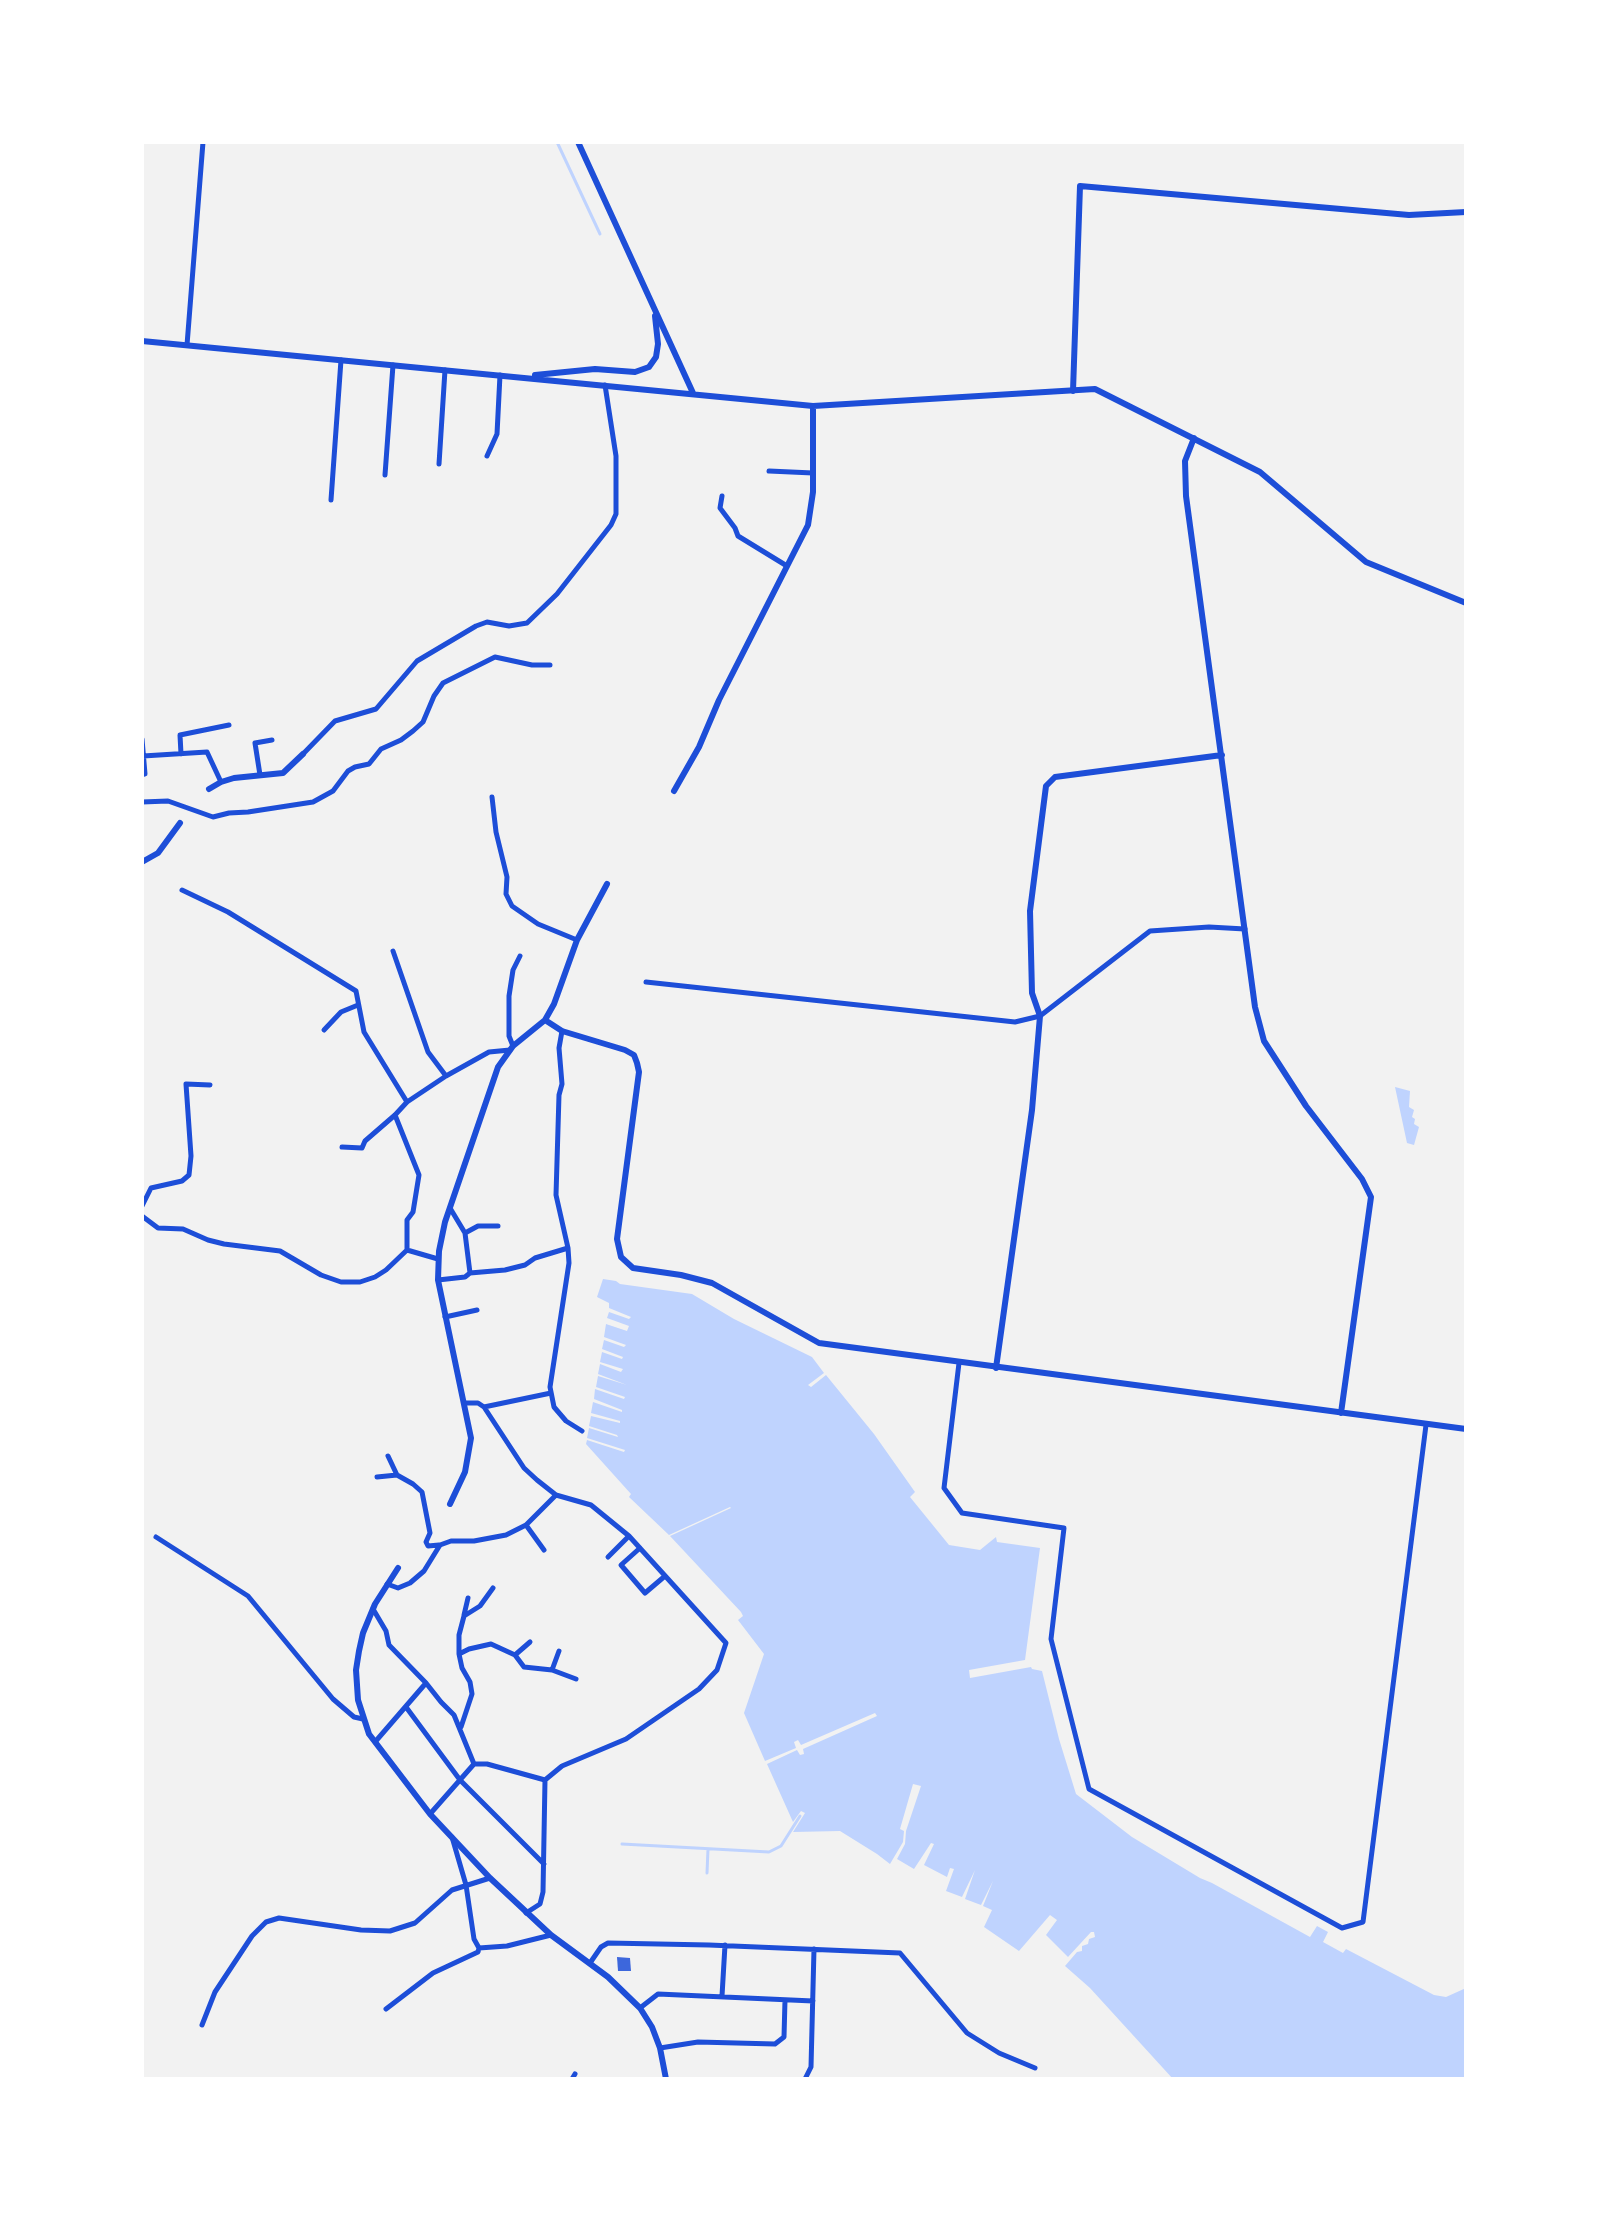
<!DOCTYPE html>
<style>
body{margin:0}
#map{position:relative;width:1608px;height:2221px;overflow:hidden;background:#f2f2f2;font-family:"Titillium Web",sans-serif}
canvas{display:block}
.frame{position:absolute;inset:0;border:144px solid #fff;pointer-events:none}
</style>
<div id="map">
<canvas width="1608" height="2221"></canvas>
<div class="frame"></div>
</div>
<script>
const c = document.querySelector('canvas').getContext('2d');
c.lineJoin = 'round';
function fill(path, color) {
  c.fillStyle = color;
  c.fill(path, 'evenodd');
}
function poly(rows) {
  const path = new Path2D();
  for (const r of rows) {
    path.moveTo(r[0], r[1]);
    for (let i = 2; i < r.length; i += 2) path.lineTo(r[i], r[i + 1]);
  }
  return path;
}
function trace(path, color, width, dash) {
  c.strokeStyle = color;
  c.lineWidth = width;
  c.lineCap = dash ? 'butt' : 'round';
  c.setLineDash(dash || []);
  c.stroke(path);
}
fill(poly([
 [1395,1087,1410,1091,1409,1107,1414,1110,1412,1117,1415,1119,1414,1124,1419,1127,1414,1145,1407,1143],
 [603,1279,616,1281,620,1284,692,1294,734,1319,812,1357,824,1373,808,1385,811,1387,826,1375,874,1434,915,1492,910,1497,949,1545,980,1550,996,1537,997,1542,1040,1548,1025,1660,969,1670,970,1678,1031,1667,1032,1669,1042,1671,1059,1739,1076,1794,1132,1837,1200,1878,1212,1883,1310,1937,1317,1926,1328,1932,1323,1942,1343,1953,1346,1949,1434,1995,1446,1997,1466,1988,1466,2079,1173,2079,1090,1988,1065,1966,1077,1952,1082,1951,1082,1946,1088,1944,1089,1939,1095,1937,1094,1932,1091,1932,1068,1957,1046,1935,1057,1920,1050,1915,1019,1951,984,1927,992,1910,983,1906,993,1881,981,1905,965,1899,975,1870,962,1897,946,1891,954,1869,950,1868,947,1877,924,1865,934,1844,931,1843,914,1869,897,1859,905,1844,906,1831,921,1786,913,1784,900,1829,904,1831,903,1842,890,1864,877,1854,840,1831,793,1832,805,1813,801,1811,793,1822,767,1764,797,1750,800,1755,804,1754,803,1749,877,1716,875,1713,801,1745,798,1740,794,1742,796,1748,765,1761,744,1713,764,1654,738,1620,743,1616,741,1612,670,1536,731,1508,730,1507,669,1535,629,1497,631,1494,586,1444,587,1440,624,1452,625,1450,587,1438,589,1428,618,1437,617,1435,589,1426,591,1416,620,1423,620,1421,591,1413,593,1402,622,1412,622,1410,594,1399,595,1389,624,1399,625,1397,596,1387,598,1376,627,1385,598,1374,600,1364,621,1372,623,1369,600,1362,602,1352,622,1359,623,1357,602,1349,604,1340,624,1347,626,1345,604,1337,606,1324,627,1331,629,1326,607,1318,609,1312,629,1319,631,1317,609,1308,609,1303,597,1297]
]), '#bfd3fe');
trace(poly([
 [557,142,600,234],
 [622,1844,769,1852,781,1846,800,1816],
 [707,1873,708,1849]
]), '#bfd3fe', 3);
fill(poly([
 [617,1957,630,1958,631,1971,618,1971]
]), '#3d67dc');
trace(poly([
 [187,345,203,142],
 [487,456,497,434,500,375],
 [439,464,445,370],
 [769,471,813,473],
 [385,475,393,365],
 [722,496,720,508,735,528,738,536,787,566],
 [331,500,341,360],
 [142,739,145,774,142,775],
 [181,754,180,735,229,725],
 [303,754,335,721,376,709,417,661,476,626,487,622,509,626,527,623,557,594,611,525,616,514,616,456,605,385],
 [143,756,207,752,221,782],
 [260,775,255,743,272,740],
 [492,797,496,832,507,877,506,894,512,906,538,924,577,940],
 [142,802,168,801,213,817,229,813,248,812,313,802,333,791,348,771,355,767,369,764,381,749,401,740,413,731,423,722,434,696,443,683,495,657,532,665,550,665],
 [182,890,228,912,356,991,364,1032,407,1102],
 [393,951,428,1052,446,1076],
 [646,982,1015,1022,1040,1016,1150,931,1209,927,1245,929],
 [324,1030,341,1012,358,1005],
 [562,1031,559,1048,562,1084,559,1095,556,1195,568,1248,569,1263,550,1387,554,1407,566,1421,582,1431],
 [513,1046,509,1036,509,996,513,970,520,956],
 [395,1115,419,1175,413,1212,407,1220,407,1250,438,1259],
 [342,1147,362,1148,365,1141,395,1115,407,1102,446,1076,489,1052,510,1050],
 [142,1206,151,1188,182,1181,189,1175,191,1156,186,1084,210,1085],
 [450,1208,465,1233,470,1273],
 [142,1216,158,1228,183,1229,208,1240,224,1244,280,1251,321,1275,341,1282,360,1282,375,1277,386,1270,407,1250],
 [465,1233,478,1226,498,1226],
 [438,1280,465,1277,470,1273,505,1270,525,1265,535,1258,568,1248],
 [445,1317,477,1310],
 [959,1363,944,1488,962,1513,1064,1528,1051,1639,1089,1789,1342,1928,1363,1922,1426,1425],
 [465,1403,478,1403,484,1407,524,1468,537,1480,556,1495,591,1505,629,1536,726,1643,717,1670,699,1689,626,1739,562,1766,545,1780,543,1892,540,1904,526,1913],
 [484,1407,551,1393],
 [388,1456,397,1475,413,1484,422,1492,430,1533,426,1542,428,1546,439,1545],
 [377,1477,397,1475],
 [526,1525,544,1550],
 [156,1537,248,1596,333,1699,354,1717,363,1719],
 [640,1548,621,1565,645,1593,665,1576],
 [608,1557,629,1536],
 [387,1584,398,1588,410,1583,424,1571,440,1545,451,1541,474,1541,506,1535,526,1525,556,1495],
 [373,1609,386,1631,389,1645,426,1683],
 [464,1615,468,1598],
 [459,1654,459,1635,464,1616,480,1606,493,1588],
 [515,1655,530,1642],
 [552,1670,559,1651],
 [406,1707,460,1780,544,1864],
 [461,1727,472,1694,470,1682,462,1668,459,1654,469,1649,491,1644,515,1655,524,1667,552,1670,576,1679],
 [375,1742,426,1683,441,1702,454,1715,474,1764],
 [430,1814,474,1764,487,1764,545,1780],
 [452,1837,466,1885,474,1939,479,1948,507,1946,551,1935],
 [590,1963,601,1947,608,1943,709,1945,900,1953,967,2033,999,2053,1035,2068],
 [722,1996,725,1945],
 [640,2008,658,1994,813,2001],
 [386,2009,433,1973,478,1952,479,1948],
 [202,2025,215,1992,252,1936,266,1922,279,1918,361,1930,390,1931,415,1923,452,1890,490,1878],
 [660,2048,698,2042,775,2044,784,2037,785,2000],
 [572,2079,575,2074],
 [805,2079,811,2067,814,1949]
]), '#1d4ed8', 5);
trace(poly([
 [578,142,693,393],
 [142,341,813,406,1095,389,1260,472,1366,562,1466,603],
 [535,375,595,369,635,372,649,367,656,357,658,344,655,316],
 [1073,391,1080,186,1409,215,1466,212],
 [1194,438,1185,461,1186,496,1255,1007,1264,1041,1306,1106,1362,1179,1371,1197,1341,1413],
 [209,789,221,782,234,778,283,773,303,754],
 [674,791,699,747,719,700,808,525,813,492,813,406],
 [142,862,158,853,180,823],
 [545,1020,562,1031,625,1050,634,1055,637,1063,639,1072,617,1239,621,1257,633,1268,681,1275,712,1283,819,1343,1466,1429],
 [996,1368,1032,1110,1040,1016,1032,993,1030,911,1046,786,1055,777,1222,755],
 [450,1504,465,1472,471,1438,438,1280,439,1251,445,1222,498,1067,513,1046,545,1020,554,1004,577,940,607,884],
 [398,1568,375,1604,363,1633,359,1651,356,1670,358,1700,369,1734,430,1814,490,1878,551,1935,608,1977,640,2008,652,2027,660,2048,666,2079]
]), '#1d4ed8', 6);
</script>
